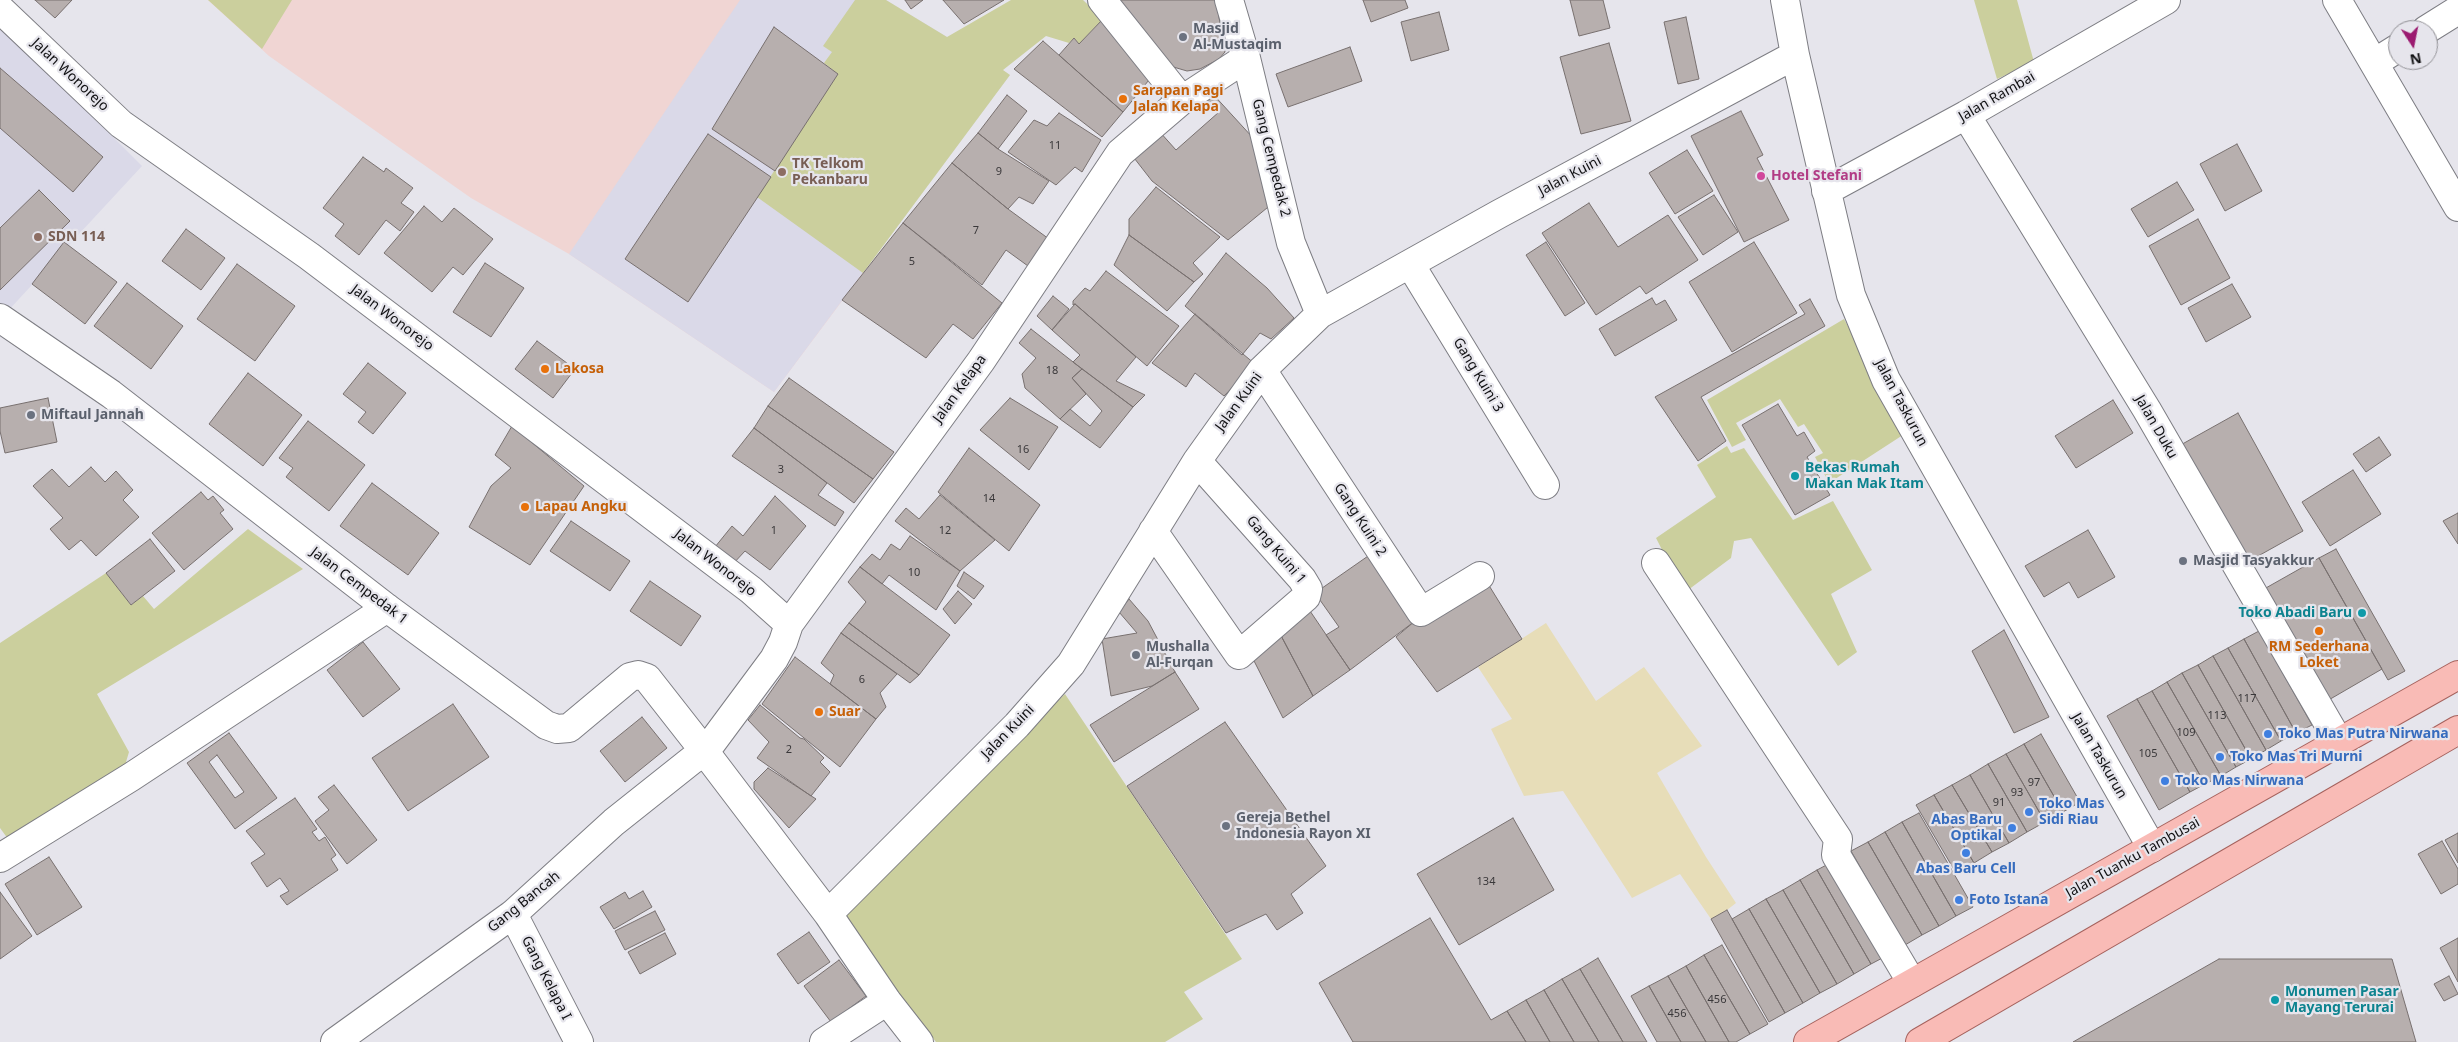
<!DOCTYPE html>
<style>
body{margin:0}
#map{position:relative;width:2458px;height:1042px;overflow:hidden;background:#e6e5ec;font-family:"Noto Sans",sans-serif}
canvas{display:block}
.north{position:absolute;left:2388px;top:20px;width:50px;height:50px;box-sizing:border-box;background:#e6e5ec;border:1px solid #919095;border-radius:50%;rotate:169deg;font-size:14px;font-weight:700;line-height:20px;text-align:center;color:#111113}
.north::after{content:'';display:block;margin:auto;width:18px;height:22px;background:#9b1b70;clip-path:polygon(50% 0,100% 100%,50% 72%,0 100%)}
</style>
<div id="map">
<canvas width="2458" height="1042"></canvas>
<div class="north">N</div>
</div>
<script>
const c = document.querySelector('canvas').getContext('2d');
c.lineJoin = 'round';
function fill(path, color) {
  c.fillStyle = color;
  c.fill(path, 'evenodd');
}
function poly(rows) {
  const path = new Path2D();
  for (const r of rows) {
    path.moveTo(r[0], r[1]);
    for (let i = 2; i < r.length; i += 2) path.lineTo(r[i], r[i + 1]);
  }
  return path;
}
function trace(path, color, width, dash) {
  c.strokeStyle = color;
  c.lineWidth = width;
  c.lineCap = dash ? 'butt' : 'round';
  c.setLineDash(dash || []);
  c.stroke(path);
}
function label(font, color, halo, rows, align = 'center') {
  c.font = font + ' "Noto Sans",sans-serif';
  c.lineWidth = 4.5;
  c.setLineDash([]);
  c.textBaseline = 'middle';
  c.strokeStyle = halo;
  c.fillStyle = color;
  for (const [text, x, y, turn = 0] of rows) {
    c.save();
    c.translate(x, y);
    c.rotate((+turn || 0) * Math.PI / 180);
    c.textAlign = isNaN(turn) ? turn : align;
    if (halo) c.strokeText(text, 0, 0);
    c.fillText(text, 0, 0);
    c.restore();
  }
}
fill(poly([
 [208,0,886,0,863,273,774,392,569,254,471,198,269,56]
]), '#f0d5d3');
fill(poly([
 [740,0,886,0,1010,75,774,392,569,254],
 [0,24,142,166,6,313,0,308]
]), '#dad9e8');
fill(poly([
 [208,0,292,0,262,49],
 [855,0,886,0,947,37,1011,0,1083,0,1103,19,1079,44,1074,38,1069,43,1046,36,1003,70,1010,75,863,273,757,197,838,74,824,63,832,52,823,46],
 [1974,0,2017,0,2034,62,1997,79],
 [1844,319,1906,433,1829,483,1815,457,1823,453,1804,424,1798,427,1780,399,1736,423,1746,440,1732,447,1707,400],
 [1727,446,1731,453,1744,448,1793,520,1833,501,1872,570,1831,594,1857,652,1838,666,1751,538,1734,541,1731,558,1684,593,1656,538,1716,497,1697,465],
 [248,529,303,569,97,694,129,752,126,762,129,772,11,843,0,828,0,643,106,573,131,605,143,596,154,609],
 [1065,694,1242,959,1184,992,1203,1019,1165,1042,936,1042,898,994,840,907]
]), '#cbcf9d');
fill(poly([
 [1546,623,1596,701,1644,667,1702,746,1657,773,1706,857,1736,903,1727,910,1711,919,1680,874,1632,898,1563,791,1524,796,1491,729,1512,719,1478,667]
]), '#e7ddb8');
const building = poly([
 [35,0,72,0,55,18,35,0],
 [905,0,923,0,911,9,905,0],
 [943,0,1004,0,964,24,943,0],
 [1120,0,1216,0,1225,52,1219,59,1200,69,1187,71,1170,66,1136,27,1120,0],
 [1363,0,1405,0,1408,8,1371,22,1363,0],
 [1570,0,1603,0,1610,28,1579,36,1570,0],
 [1439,12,1449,50,1411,61,1401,22,1439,12],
 [1686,17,1699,79,1678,84,1664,22,1686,17],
 [1103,19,1153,75,1123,112,1059,55,1074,38,1079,44,1103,19],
 [774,27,838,74,775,171,712,129,774,27],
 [1043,41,1123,112,1102,137,1014,69,1043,41],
 [1609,43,1631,121,1581,134,1560,57,1609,43],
 [1350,47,1362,81,1288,107,1276,74,1350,47],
 [0,68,103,157,73,192,0,128,0,68],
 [1211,92,1254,139,1273,203,1228,240,1152,181,1131,154,1159,131,1176,150,1219,112,1204,97,1211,92],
 [1007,95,1027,111,998,149,978,133,1007,95],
 [1741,111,1763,155,1757,158,1789,220,1744,242,1691,136,1741,111],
 [1059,113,1101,140,1082,172,1075,167,1056,185,1008,152,1034,120,1047,126,1059,113],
 [978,133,998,149,1049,181,1033,204,1019,197,1008,209,952,163,978,133],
 [708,134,771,177,688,302,625,259,708,134],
 [2237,144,2262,191,2225,211,2200,164,2237,144],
 [1687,150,1713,191,1675,214,1649,173,1687,150],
 [363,157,384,172,386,168,413,188,401,203,414,212,400,231,386,220,359,255,335,236,344,224,323,208,363,157],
 [952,163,1008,209,1049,239,1028,266,1006,250,982,285,903,223,952,163],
 [2177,182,2194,210,2148,237,2131,209,2177,182],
 [1156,187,1220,237,1193,263,1203,274,1194,282,1129,235,1129,219,1156,187],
 [39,190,70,221,0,290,0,228,39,190],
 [1714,195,1738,232,1703,255,1678,217,1714,195],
 [1589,203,1618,247,1668,215,1698,260,1646,294,1640,286,1596,315,1542,233,1589,203],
 [424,206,442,222,454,208,493,239,463,275,453,267,432,292,384,253,424,206],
 [2198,219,2230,278,2181,305,2149,246,2198,219],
 [903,223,1002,303,973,339,953,324,926,358,842,300,903,223],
 [186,229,225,258,201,290,162,261,186,229],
 [1129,235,1194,282,1167,311,1114,265,1129,235],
 [64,242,117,282,85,324,32,284,64,242],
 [1546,242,1585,303,1565,316,1526,255,1546,242],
 [1754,242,1797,313,1732,352,1689,282,1754,242],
 [1226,253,1267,288,1294,318,1271,339,1260,333,1242,355,1185,306,1226,253],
 [485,263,524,288,491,337,453,312,485,263],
 [237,264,295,306,255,361,197,319,237,264],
 [1106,271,1179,326,1147,366,1075,304,1073,305,1073,301,1085,288,1090,291,1106,271],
 [127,283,183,326,151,369,94,326,127,283],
 [2232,284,2251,317,2206,342,2188,308,2232,284],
 [1053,296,1069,309,1052,330,1037,316,1053,296],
 [1652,298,1656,305,1665,300,1677,320,1615,356,1599,329,1652,298],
 [1810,299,1825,326,1701,397,1726,441,1698,461,1655,397,1805,314,1799,305,1810,299],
 [1075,304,1136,357,1116,381,1145,395,1133,407,1073,362,1080,355,1052,330,1075,304],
 [1195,314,1255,364,1224,396,1195,373,1186,387,1152,363,1195,314],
 [1031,329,1082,369,1072,378,1086,394,1060,419,1025,388,1022,374,1036,358,1019,343,1031,329],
 [537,341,575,369,553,398,515,369,537,341],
 [368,363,406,393,373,434,358,422,366,412,343,394,368,363],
 [1082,369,1133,407,1100,448,1060,419,1070,409,1090,426,1102,411,1072,378,1082,369],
 [248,373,302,415,263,466,209,424,248,373],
 [789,378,894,452,873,479,768,406,789,378],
 [48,398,57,442,5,453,0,431,0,408,48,398],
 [1010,398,1058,427,1029,470,980,430,1010,398],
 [2113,400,2133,433,2076,468,2055,436,2113,400],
 [1778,404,1797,436,1804,432,1815,451,1807,457,1830,495,1795,515,1742,425,1778,404],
 [768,406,873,479,854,503,754,428,768,406],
 [2238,413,2303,531,2242,565,2177,447,2238,413],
 [308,421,365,465,329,511,286,477,293,468,279,458,308,421],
 [512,426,584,486,530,565,469,527,491,486,511,468,495,455,512,426],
 [754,428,827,483,818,495,844,512,835,526,732,456,754,428],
 [2379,437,2391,455,2366,472,2353,454,2379,437],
 [969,448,1040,505,1009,551,938,492,969,448],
 [91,467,105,482,116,471,133,490,123,500,139,517,96,556,81,540,69,550,50,529,63,518,33,486,52,469,69,487,91,467],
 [2353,470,2381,514,2330,546,2302,502,2353,470],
 [372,483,439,533,408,575,340,526,372,483],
 [201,492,208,500,213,496,224,510,220,513,233,529,184,570,152,533,201,492],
 [940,495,995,540,960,571,895,521,906,508,919,519,940,495],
 [775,496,806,526,770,570,745,551,732,565,715,547,732,526,743,536,775,496],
 [2458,513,2458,544,2443,521,2458,513],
 [571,521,630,561,610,591,550,551,571,521],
 [2088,530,2115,577,2078,598,2069,582,2044,597,2025,566,2088,530],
 [910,536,960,571,936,610,889,575,882,584,860,567,872,554,880,560,891,544,900,550,910,536],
 [150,539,175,571,131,605,106,573,150,539],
 [2336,549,2405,671,2388,680,2319,558,2336,549],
 [1371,554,1415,621,1350,670,1326,635,1339,627,1315,593,1371,554],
 [2319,558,2382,669,2320,705,2257,593,2319,558],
 [860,567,950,635,919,675,849,623,866,602,848,582,860,567],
 [964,572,984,586,974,599,957,586,964,572],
 [1485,579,1522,639,1437,692,1396,637,1415,621,1485,579],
 [650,581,701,616,681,646,630,611,650,581],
 [958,591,972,604,955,624,943,609,958,591],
 [1129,599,1148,621,1175,672,1152,686,1111,696,1102,639,1137,633,1119,612,1129,599],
 [1308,608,1350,670,1313,696,1278,630,1308,608],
 [849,623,919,675,910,683,841,633,849,623],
 [1278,630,1313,696,1283,718,1250,653,1278,630],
 [2004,630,2049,717,2014,733,1972,651,2004,630],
 [2259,631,2312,725,2296,733,2244,639,2259,631],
 [841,633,897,674,880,693,886,707,876,719,830,684,834,675,821,663,841,633],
 [2244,639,2296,733,2281,741,2228,648,2244,639],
 [363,642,400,689,363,717,327,670,363,642],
 [2228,648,2281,741,2266,750,2213,656,2228,648],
 [2213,656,2266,750,2251,759,2198,665,2213,656],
 [795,657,876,719,840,767,762,704,795,657],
 [2198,665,2251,759,2236,767,2182,673,2198,665],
 [1175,672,1199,709,1114,762,1090,725,1175,672],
 [2182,673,2236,767,2221,776,2167,682,2182,673],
 [2167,682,2221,776,2205,784,2152,691,2167,682],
 [2152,691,2205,784,2190,792,2137,699,2152,691],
 [2137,699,2190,792,2159,810,2107,716,2137,699],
 [453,704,489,757,408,811,372,758,453,704],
 [760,705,800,738,804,739,824,758,820,762,830,772,811,796,757,758,769,742,748,720,760,705],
 [642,717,667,748,625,782,600,751,642,717],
 [1225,722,1326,866,1291,894,1303,913,1277,930,1266,914,1226,933,1127,786,1225,722],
 [229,733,277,798,235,829,187,763,229,733],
 [217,755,244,792,235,798,209,762,217,755],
 [2041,734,2080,802,2063,812,2024,744,2041,734],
 [2024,744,2063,812,2045,822,2006,754,2024,744],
 [2006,754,2045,822,2027,832,1988,764,2006,754],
 [1988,764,2027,832,2009,843,1970,775,1988,764],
 [768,768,816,799,789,828,754,789,754,782,768,768],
 [1970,775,2009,843,1992,852,1952,785,1970,775],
 [334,785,377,840,347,864,315,821,329,810,318,797,334,785],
 [1952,785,1992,852,1974,863,1934,795,1952,785],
 [1934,795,1974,863,1956,873,1916,805,1934,795],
 [295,798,317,829,312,832,319,841,325,837,336,855,331,859,338,870,287,905,280,896,289,891,280,878,267,887,251,863,265,854,246,831,295,798],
 [1919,813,1973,907,1956,916,1902,822,1919,813],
 [1513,818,1554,890,1459,945,1417,874,1513,818],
 [1902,822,1956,916,1939,926,1885,832,1902,822],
 [1885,832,1939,926,1922,935,1868,842,1885,832],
 [2458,833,2458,863,2445,840,2458,833],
 [2442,841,2458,869,2458,884,2441,894,2418,854,2442,841],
 [1868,842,1922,935,1905,945,1851,851,1868,842],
 [49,857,82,907,37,935,5,884,49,857],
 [1834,861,1888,955,1871,964,1817,870,1834,861],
 [1817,870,1871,964,1854,974,1800,880,1817,870],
 [1800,880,1854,974,1837,984,1783,890,1800,880],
 [1783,890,1837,984,1820,993,1766,899,1783,890],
 [643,891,652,907,614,929,600,907,625,892,629,899,643,891],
 [0,892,32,936,0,959,0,892],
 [1766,899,1820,993,1803,1003,1749,909,1766,899],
 [1749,909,1803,1003,1785,1013,1732,919,1749,909],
 [1727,910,1785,1013,1769,1022,1711,919,1727,910],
 [655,911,665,930,625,950,615,931,655,911],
 [1430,918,1491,1020,1507,1011,1526,1042,1353,1042,1319,983,1430,918],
 [809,932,830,962,798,984,777,954,809,932],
 [665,933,676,954,640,974,628,952,665,933],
 [2458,938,2458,982,2440,948,2458,938],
 [1722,945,1768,1024,1750,1034,1704,955,1722,945],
 [1704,955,1750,1034,1736,1042,1729,1042,1686,966,1704,955],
 [1598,958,1647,1042,1623,1042,1580,969,1598,958],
 [2219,959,2392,959,2416,1042,2073,1042,2219,959],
 [839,960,866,996,831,1022,804,986,839,960],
 [1686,966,1729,1042,1706,1042,1668,976,1686,966],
 [1580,969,1623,1042,1599,1042,1562,979,1580,969],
 [1668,976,1706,1042,1681,1042,1649,986,1668,976],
 [2449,976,2458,994,2444,1001,2434,984,2449,976],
 [1562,979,1599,1042,1574,1042,1544,990,1562,979],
 [1649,986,1681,1042,1657,1042,1631,996,1649,986],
 [1544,990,1574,1042,1550,1042,1526,1000,1544,990],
 [1526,1000,1550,1042,1526,1042,1507,1011,1526,1000]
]);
fill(building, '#b7afae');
trace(building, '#78706f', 1);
const minor = poly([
 [1102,0,1182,100],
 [1229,0,1246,58,1291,243,1320,314],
 [1785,0,1795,55,1851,295,1886,380,2152,848],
 [2337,0,2458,207],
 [0,9,121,124,309,256,751,590,789,624],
 [2426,30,2458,10],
 [2374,63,2398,48],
 [1966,115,2147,410,2339,742],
 [1826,191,1966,115,2166,0],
 [1410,264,1545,485],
 [0,318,111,394,387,608,546,725,557,729,569,728,630,677,638,675,647,678,705,752,828,914,887,1001,919,1042],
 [1262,370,1421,612,1480,576],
 [1153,531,1239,655,1306,597,1308,589,1302,579,1197,461],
 [1656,563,1838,839,1836,855,1912,983],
 [0,858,131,777,387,608],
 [513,914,579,1042],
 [828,914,1017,725,1071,664,1197,461,1262,370,1320,314,1499,214,1795,55],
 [335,1042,513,914,614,822,692,760,705,752,774,659,783,642,789,624,981,361,1120,153,1182,100,1246,58],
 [824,1042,887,1001]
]);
const major = poly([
 [1808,1042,2458,675],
 [1920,1042,2458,730]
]);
trace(minor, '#7d7d83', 30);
trace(major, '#a5625d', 30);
trace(minor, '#fff', 28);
trace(major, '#f9bbb6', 28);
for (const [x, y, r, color] of [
 [1183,37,5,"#6b7280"],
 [1123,99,5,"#e8710a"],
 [782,172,5,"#8d6e63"],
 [1761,176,5,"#d1479c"],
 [38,237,5,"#8d6e63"],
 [545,369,5,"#e8710a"],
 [31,415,5,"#6b7280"],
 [1795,476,5,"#0f9aa8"],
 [525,507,5,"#e8710a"],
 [2183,561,5,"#6b7280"],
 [2362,613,5,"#0f9aa8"],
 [2319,631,5,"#e8710a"],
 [1136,655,5,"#6b7280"],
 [819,712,5,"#e8710a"],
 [2268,734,5,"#3f7fe0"],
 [2220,757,5,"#3f7fe0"],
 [2165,781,5,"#3f7fe0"],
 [2029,812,5,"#3f7fe0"],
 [1226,826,5,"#6b7280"],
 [2012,828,5,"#3f7fe0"],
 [1966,853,5,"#3f7fe0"],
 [1959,900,5,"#3f7fe0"],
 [2275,1000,5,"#0f9aa8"]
]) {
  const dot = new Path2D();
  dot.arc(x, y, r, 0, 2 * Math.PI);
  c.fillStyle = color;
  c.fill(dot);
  trace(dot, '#e6e5ec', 2);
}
label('11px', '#3a383a', null, [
 ["11",1055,146],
 ["9",999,172],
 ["7",976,231],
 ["5",912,262],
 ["18",1052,371],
 ["16",1023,450],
 ["3",781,470],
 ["14",989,499],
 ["1",774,531],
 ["12",945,531],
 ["10",914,573],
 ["6",862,680],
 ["117",2247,699],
 ["113",2217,716],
 ["109",2186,733],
 ["2",789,750],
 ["105",2148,754],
 ["97",2034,783],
 ["93",2017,793],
 ["91",1999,803],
 ["134",1486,882],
 ["456",1717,1000],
 ["456",1677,1014]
]);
label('bold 14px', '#5b616d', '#e6e5ec', [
 ["Masjid",1193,29],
 ["Al-Mustaqim",1193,45],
 ["Miftaul Jannah",41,415],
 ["Masjid Tasyakkur",2193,561],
 ["Mushalla",1146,647],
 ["Al-Furqan",1146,663],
 ["Gereja Bethel",1236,818],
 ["Indonesia Rayon XI",1236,834]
], 'left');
label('14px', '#111113', '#e6e5ec', [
 ["Jalan Wonorejo",70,75,43],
 ["Jalan Rambai",1997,97,-30],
 ["Gang Cempedak 2",1271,158,76],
 ["Jalan Kuini",1570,176,-28],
 ["Jalan Wonorejo",392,318,37],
 ["Gang Kuini 3",1478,375,59],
 ["Jalan Kelapa",960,389,-54],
 ["Jalan Kuini",1239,402,-54],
 ["Jalan Taskurun",1901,403,62],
 ["Jalan Duku",2156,427,60],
 ["Gang Kuini 2",1360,520,57],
 ["Gang Kuini 1",1276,550,50],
 ["Jalan Wonorejo",715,563,38],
 ["Jalan Cempedak 1",359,586,37],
 ["Jalan Kuini",1008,732,-46],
 ["Jalan Taskurun",2099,756,60],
 ["Jalan Tuanku Tambusai",2133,858,-29],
 ["Gang Bancah",524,902,-39],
 ["Gang Kelapa I",546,978,63]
]);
label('bold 14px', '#c56008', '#e6e5ec', [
 ["Sarapan Pagi",1133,91],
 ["Jalan Kelapa",1133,107],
 ["Lakosa",555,369],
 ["Lapau Angku",535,507],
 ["RM Sederhana",2319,647,"center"],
 ["Loket",2319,663,"center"],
 ["Suar",829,712]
], 'left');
label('bold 14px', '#785e54', '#e6e5ec', [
 ["TK Telkom",792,164],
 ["Pekanbaru",792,180],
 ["SDN 114",48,237]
], 'left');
label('bold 14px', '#b23c85', '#e6e5ec', [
 ["Hotel Stefani",1771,176]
], 'left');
label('bold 14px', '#0d838f', '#e6e5ec', [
 ["Bekas Rumah",1805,468],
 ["Makan Mak Itam",1805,484],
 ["Toko Abadi Baru",2352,613,"right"],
 ["Monumen Pasar",2285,992],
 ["Mayang Terurai",2285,1008]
], 'left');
label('bold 14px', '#366cbe', '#e6e5ec', [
 ["Toko Mas Putra Nirwana",2278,734],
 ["Toko Mas Tri Murni",2230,757],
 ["Toko Mas Nirwana",2175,781],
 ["Toko Mas",2039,804],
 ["Sidi Riau",2039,820],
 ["Abas Baru",2002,820,"right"],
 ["Optikal",2002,836,"right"],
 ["Abas Baru Cell",1966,869,"center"],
 ["Foto Istana",1969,900]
], 'left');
</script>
